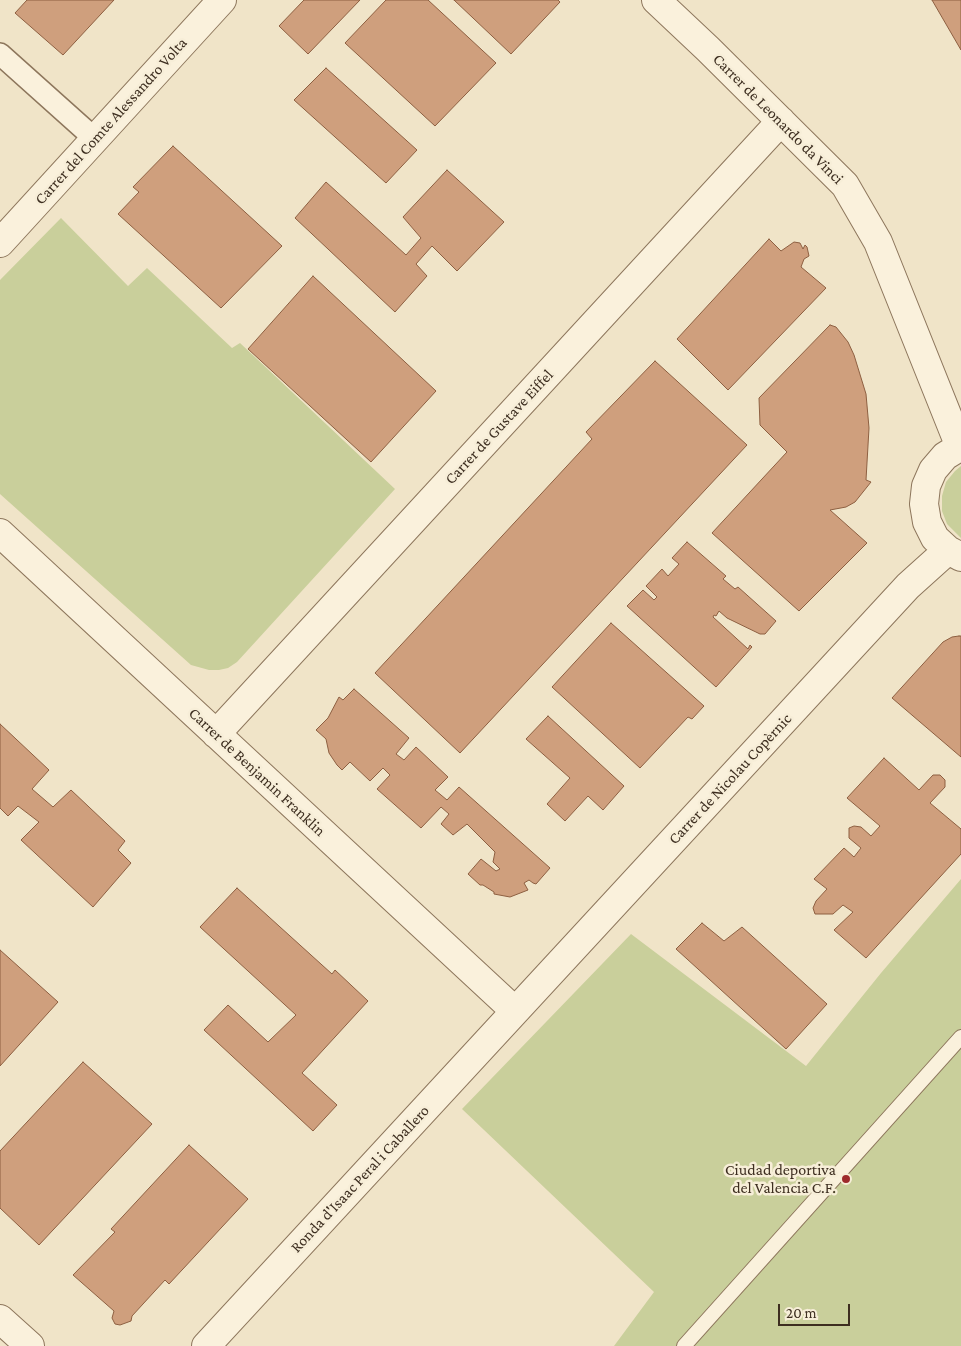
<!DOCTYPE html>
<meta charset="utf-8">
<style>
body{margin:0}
#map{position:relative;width:961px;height:1346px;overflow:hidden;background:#f0e4c8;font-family:"Crimson Pro",serif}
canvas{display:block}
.scale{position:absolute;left:778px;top:1304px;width:72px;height:22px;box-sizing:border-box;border:2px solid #3d2e20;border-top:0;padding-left:6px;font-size:15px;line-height:18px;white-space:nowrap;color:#3d2e20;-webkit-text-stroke:4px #f7eed8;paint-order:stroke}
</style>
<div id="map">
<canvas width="961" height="1346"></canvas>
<div class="scale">20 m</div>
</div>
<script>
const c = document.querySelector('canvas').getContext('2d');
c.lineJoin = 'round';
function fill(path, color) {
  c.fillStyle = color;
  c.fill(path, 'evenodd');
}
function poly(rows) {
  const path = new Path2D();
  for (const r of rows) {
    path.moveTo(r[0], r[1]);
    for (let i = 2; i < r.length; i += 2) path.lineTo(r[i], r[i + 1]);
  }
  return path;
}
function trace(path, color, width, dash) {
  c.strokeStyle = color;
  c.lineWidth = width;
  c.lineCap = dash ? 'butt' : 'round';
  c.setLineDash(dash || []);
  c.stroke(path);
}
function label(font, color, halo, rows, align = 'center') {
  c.font = font + ' "Crimson Pro",serif';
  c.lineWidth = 5;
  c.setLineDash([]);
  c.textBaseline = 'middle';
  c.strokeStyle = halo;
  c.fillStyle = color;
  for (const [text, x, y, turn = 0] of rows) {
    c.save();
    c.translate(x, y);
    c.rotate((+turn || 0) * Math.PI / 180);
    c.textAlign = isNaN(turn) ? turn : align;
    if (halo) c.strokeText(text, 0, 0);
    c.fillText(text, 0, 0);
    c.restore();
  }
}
fill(poly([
 [61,218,128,286,147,268,232,348,240,343,395,489,237,662,228,668,219,670,209,670,191,665,0,494,0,280],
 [961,466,961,538,947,524,942,511,942,496,946,482,955,471],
 [961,879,961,1346,614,1346,654,1292,462,1109,631,934,806,1066,881,973]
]), '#c9cf9b');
const building = poly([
 [27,0,114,0,63,55,15,13,27,0],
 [304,0,360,0,308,54,279,26,304,0],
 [386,0,428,0,496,63,435,126,345,43,386,0],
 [454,0,558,0,560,2,511,54,454,0],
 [932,0,961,0,961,50,932,0],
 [326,68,417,150,386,183,294,100,326,68],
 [173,146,282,246,221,308,118,214,139,192,133,187,173,146],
 [447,170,504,222,457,271,432,246,416,264,427,276,395,312,295,218,326,182,406,255,421,238,403,217,447,170],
 [769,239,781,251,794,242,800,243,803,249,805,245,807,247,809,256,804,259,801,267,826,288,728,390,677,339,769,239],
 [313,276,436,391,371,462,248,349,313,276],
 [830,325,836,327,848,342,854,355,866,394,869,428,866,480,871,482,855,502,846,507,830,510,867,543,799,611,712,533,787,452,760,425,759,398,830,325],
 [655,361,747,445,460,753,375,673,592,439,586,432,655,361],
 [687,542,726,576,723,579,735,589,738,587,776,621,765,634,760,634,727,618,719,611,716,616,714,615,713,617,748,649,750,645,752,647,716,687,627,606,643,590,654,600,657,597,646,586,662,569,668,576,679,564,672,558,687,542],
 [611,623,704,706,692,719,688,717,640,768,552,687,611,623],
 [959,636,961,636,961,757,892,698,943,642,952,637,959,636],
 [354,689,409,738,396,754,404,760,416,747,448,777,435,790,447,800,459,787,550,868,536,884,533,883,529,880,524,883,528,890,510,897,494,894,494,892,483,885,480,885,468,874,481,859,496,871,500,869,493,862,495,852,467,824,453,835,441,824,449,814,441,807,421,828,377,789,390,775,383,768,370,781,350,762,342,770,337,765,329,753,326,739,316,730,328,718,339,697,343,700,354,689],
 [548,716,624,786,603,810,588,796,565,821,547,804,570,778,526,739,548,716],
 [0,724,49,770,32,789,53,807,71,790,125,841,118,850,131,863,93,907,21,840,39,822,18,806,8,816,0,808,0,724],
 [884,758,919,790,933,775,940,775,945,780,945,787,930,803,961,829,961,854,866,958,834,930,853,912,843,905,833,914,815,914,813,908,816,901,827,889,814,879,844,848,854,857,861,848,849,838,849,828,854,826,861,827,871,836,880,826,847,798,884,758],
 [237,888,332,974,335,970,368,1001,302,1073,337,1105,313,1131,204,1030,228,1005,268,1042,296,1015,200,927,237,888],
 [702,923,724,941,742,927,827,1004,786,1049,676,949,702,923],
 [0,950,58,1002,0,1066,0,950],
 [83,1062,152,1124,39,1245,0,1208,0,1151,83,1062],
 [189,1145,248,1199,169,1284,165,1280,132,1316,131,1321,120,1325,115,1324,112,1318,114,1311,73,1275,115,1232,111,1229,189,1145]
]);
fill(building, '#cf9f7d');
trace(building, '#8d5f41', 1);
const service = poly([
 [684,1346,961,1037]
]);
const pedestrian = poly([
 [0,54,95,139]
]);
const minor = poly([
 [656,0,708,49,845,185,878,242,960,447],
 [0,243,222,0],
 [961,446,945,456,933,470,926,486,924,504,927,522,935,538,948,550,961,557],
 [0,533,515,1011],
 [216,734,781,121],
 [0,1319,30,1346],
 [206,1346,908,586,948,550]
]);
trace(service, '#8d765c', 16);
trace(pedestrian, '#8d765c', 24);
trace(minor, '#8d765c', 30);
trace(service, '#faf1dc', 14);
trace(pedestrian, '#faf1dc', 21);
trace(minor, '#faf1dc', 28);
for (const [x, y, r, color] of [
 [846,1179,5,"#9e2a2b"]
]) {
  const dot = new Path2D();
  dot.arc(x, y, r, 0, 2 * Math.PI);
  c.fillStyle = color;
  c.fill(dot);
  trace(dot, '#f7eed8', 2);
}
label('16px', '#3d2e20', '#f7eed8', [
 ["Carrer de Leonardo da Vinci",778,119,45],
 ["Carrer del Comte Alessandro Volta",111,121,-48],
 ["Carrer de Gustave Eiffel",499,427,-47],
 ["Carrer de Benjamin Franklin",257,772,43],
 ["Carrer de Nicolau Copèrnic",730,779,-47],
 ["Ronda d'Isaac Peral i Caballero",360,1179,-47]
]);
label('16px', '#3d2e20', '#f7eed8', [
 ["Ciudad deportiva",836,1170],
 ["del Valencia C.F.",836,1188]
], 'right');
</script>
